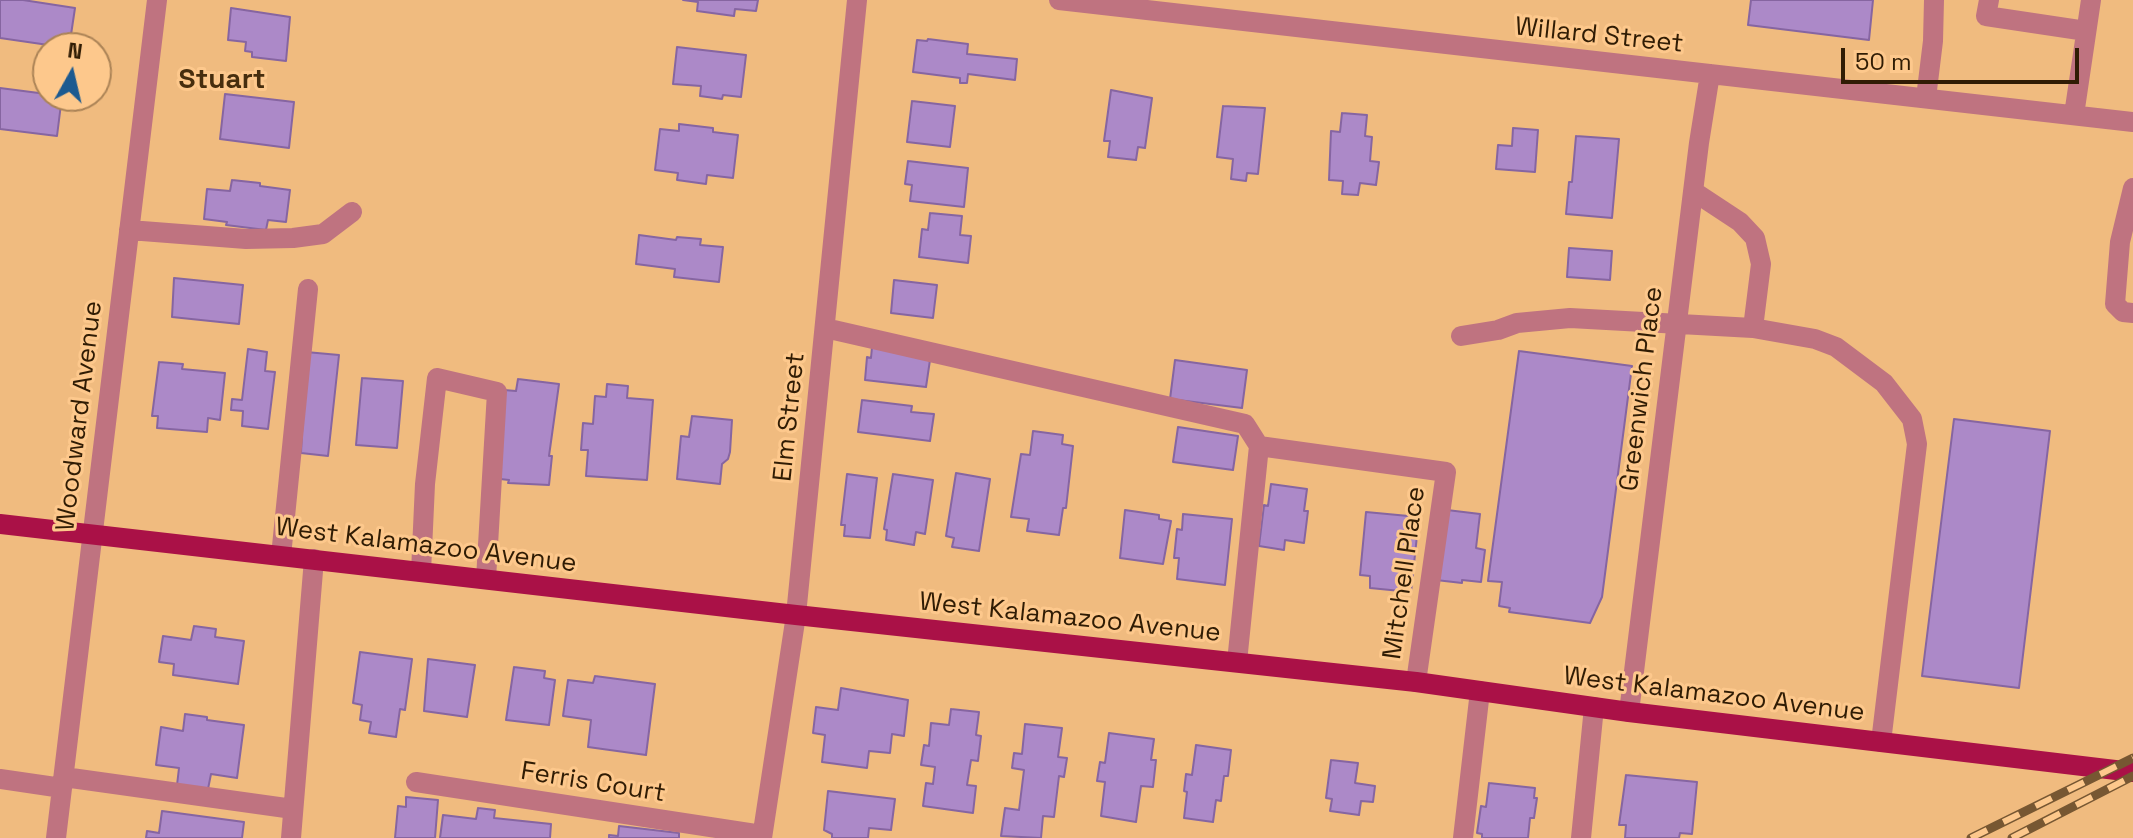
<!DOCTYPE html>
<style>
body{margin:0}
#map{position:relative;width:2133px;height:838px;overflow:hidden;background:#f0bb7f;font-family:"Space Grotesk",sans-serif}
canvas{display:block}
.north{position:absolute;left:32px;top:32px;width:80px;height:80px;box-sizing:border-box;background:#fdc88c;border:2px solid #ab8356;border-radius:50%;rotate:8deg;font-size:22px;font-weight:700;line-height:32px;text-align:center;color:#301c04}
.north::after{content:'';display:block;margin:auto;width:28px;height:36px;background:#1c5a90;clip-path:polygon(50% 0,100% 100%,50% 72%,0 100%)}
.scale{position:absolute;left:1841px;top:48px;width:238px;height:36px;box-sizing:border-box;border:4px solid #301c04;border-top:0;padding-left:10px;font-size:24px;line-height:28px;white-space:nowrap;color:#301c04;-webkit-text-stroke:6px #fdc88c;paint-order:stroke}
</style>
<div id="map">
<canvas width="2133" height="838"></canvas>
<div class="north">N</div>
<div class="scale">50 m</div>
</div>
<script>
const c = document.querySelector('canvas').getContext('2d');
c.lineJoin = 'round';
function fill(path, color) {
  c.fillStyle = color;
  c.fill(path, 'evenodd');
}
function poly(rows) {
  const path = new Path2D();
  for (const r of rows) {
    path.moveTo(r[0], r[1]);
    for (let i = 2; i < r.length; i += 2) path.lineTo(r[i], r[i + 1]);
  }
  return path;
}
function trace(path, color, width, dash) {
  c.strokeStyle = color;
  c.lineWidth = width;
  c.lineCap = dash ? 'butt' : 'round';
  c.setLineDash(dash || []);
  c.stroke(path);
}
function label(font, color, halo, rows, align = 'center') {
  c.font = font + ' "Space Grotesk",sans-serif';
  c.lineWidth = 6;
  c.setLineDash([]);
  c.textBaseline = 'middle';
  c.strokeStyle = halo;
  c.fillStyle = color;
  for (const [text, x, y, turn = 0] of rows) {
    c.save();
    c.translate(x, y);
    c.rotate((+turn || 0) * Math.PI / 180);
    c.textAlign = isNaN(turn) ? turn : align;
    if (halo) c.strokeText(text, 0, 0);
    c.fillText(text, 0, 0);
    c.restore();
  }
}
const building = poly([
 [0,0,23,0,75,8,69,48,0,38,0,0],
 [683,0,758,0,756,11,735,9,734,16,697,11,698,2,683,0],
 [1751,0,1873,0,1869,40,1748,25,1751,0],
 [231,8,290,17,286,61,252,57,252,52,245,51,246,42,228,40,231,8],
 [928,39,968,44,967,54,1017,59,1015,80,968,74,967,83,960,83,960,78,913,72,917,40,927,41,928,39],
 [677,47,746,55,741,97,723,95,722,99,700,96,701,86,673,84,677,47],
 [0,88,62,96,57,136,0,129,0,88],
 [1111,90,1152,98,1145,148,1138,147,1136,160,1108,157,1110,141,1104,141,1111,90],
 [225,94,294,102,289,148,220,139,225,94],
 [912,101,955,106,950,147,907,142,912,101],
 [1223,106,1265,108,1258,174,1247,173,1246,181,1231,179,1233,159,1217,157,1223,106],
 [1342,113,1367,115,1365,136,1372,137,1370,161,1379,162,1376,185,1360,183,1358,195,1342,194,1343,181,1329,180,1331,131,1340,132,1342,113],
 [679,124,713,128,713,132,738,135,733,178,707,175,706,184,677,180,678,173,655,170,660,129,679,131,679,124],
 [1513,128,1538,130,1535,172,1496,169,1498,145,1512,146,1513,128],
 [1576,136,1619,139,1612,218,1566,214,1569,182,1572,182,1576,136],
 [908,161,968,168,964,207,910,201,912,185,905,184,908,161],
 [232,180,260,183,260,186,290,190,286,222,268,220,266,230,226,225,227,222,204,219,207,189,230,191,232,180],
 [930,213,962,216,960,235,971,236,968,263,919,257,922,229,928,230,930,213],
 [639,235,676,240,677,237,701,239,700,245,723,247,719,282,674,277,675,269,636,264,639,235],
 [1569,248,1612,251,1610,280,1567,277,1569,248],
 [174,278,243,285,239,324,172,317,174,278],
 [894,280,937,285,933,318,891,313,894,280],
 [872,347,930,360,926,387,865,380,867,357,871,358,872,347],
 [248,349,267,352,265,371,275,372,268,429,242,426,243,411,231,410,232,399,242,400,248,349],
 [1519,351,1632,366,1602,597,1590,623,1509,612,1510,608,1499,606,1502,582,1488,581,1519,351],
 [306,352,339,355,328,456,301,453,306,352],
 [1175,360,1247,370,1242,408,1170,399,1175,360],
 [159,362,183,364,182,369,225,373,220,420,208,418,207,432,157,428,158,416,152,416,159,362],
 [362,378,403,381,397,448,356,445,362,378],
 [518,379,559,384,549,456,552,456,549,485,508,483,509,480,500,479,504,390,516,391,518,379],
 [607,384,628,386,627,398,653,400,647,480,586,476,588,450,581,450,583,423,593,424,595,396,606,397,607,384],
 [862,400,912,406,911,412,934,414,930,441,858,432,862,400],
 [692,416,732,420,730,452,728,459,722,464,720,484,677,479,681,436,689,437,692,416],
 [1954,419,2050,431,2019,688,1922,676,1954,419],
 [1178,427,1238,436,1233,470,1173,462,1178,427],
 [1033,431,1063,435,1062,444,1073,446,1066,508,1063,508,1059,535,1027,531,1029,519,1011,517,1021,454,1030,455,1033,431],
 [956,473,990,479,979,551,952,547,954,538,946,536,956,473],
 [847,474,877,478,870,538,844,536,845,525,841,525,847,474],
 [893,474,933,480,925,534,916,532,914,545,886,540,887,530,884,529,893,474],
 [1271,484,1307,489,1304,511,1308,511,1304,543,1285,540,1284,550,1259,546,1264,505,1268,506,1271,484],
 [1125,510,1159,515,1159,519,1171,521,1163,564,1120,558,1125,510],
 [1447,510,1480,514,1476,548,1485,550,1481,582,1462,580,1462,583,1436,580,1447,510],
 [1366,512,1419,517,1411,592,1370,588,1370,576,1360,575,1366,512],
 [1183,514,1232,519,1225,585,1177,579,1179,558,1174,558,1177,529,1182,530,1183,514],
 [194,626,216,629,215,637,244,641,238,684,173,675,174,664,159,662,163,636,191,640,194,626],
 [360,652,412,659,405,710,400,709,396,737,369,733,371,722,360,720,362,705,353,703,360,652],
 [428,659,475,665,467,717,424,711,428,659],
 [514,667,545,671,544,678,555,680,549,725,506,720,514,667],
 [595,676,655,684,646,755,588,747,591,720,563,716,568,680,593,683,595,676],
 [841,688,908,700,904,736,892,734,890,753,869,751,867,768,822,762,825,735,813,733,816,707,838,710,841,688],
 [951,709,979,712,976,735,981,736,978,761,971,760,967,785,976,786,973,813,923,806,926,783,933,784,935,767,921,765,924,745,929,746,931,723,949,725,951,709],
 [185,714,207,717,207,720,244,725,237,778,211,774,208,789,177,785,179,768,156,765,161,727,183,731,185,714],
 [1025,724,1062,728,1058,757,1067,758,1064,777,1059,776,1054,817,1043,816,1041,838,1001,836,1005,808,1019,810,1024,770,1012,768,1014,753,1022,754,1025,724],
 [1109,733,1154,739,1151,760,1156,760,1153,787,1141,786,1136,822,1101,816,1105,782,1097,781,1100,762,1105,763,1109,733],
 [1196,745,1231,750,1228,776,1224,776,1221,801,1216,800,1213,822,1184,818,1187,792,1184,791,1186,774,1192,775,1196,745],
 [1331,760,1358,763,1355,783,1375,786,1373,802,1361,801,1359,815,1330,811,1332,799,1326,798,1331,760],
 [1626,775,1697,782,1692,834,1680,833,1679,838,1625,838,1626,825,1619,825,1626,775],
 [1489,783,1535,788,1534,798,1537,798,1534,818,1530,818,1528,838,1482,838,1482,834,1477,833,1481,806,1486,807,1489,783],
 [828,791,895,799,891,830,869,828,868,838,832,838,832,834,824,830,828,791],
 [406,797,438,800,435,838,395,838,398,806,406,807,406,797],
 [478,808,495,810,494,818,551,824,550,838,440,838,443,815,476,819,478,808],
 [162,811,244,822,242,838,146,838,147,831,159,833,162,811],
 [619,826,679,833,679,838,609,838,609,835,618,836,619,826]
]);
fill(building, '#ac89c8');
trace(building, '#8665a1', 2);
trace(poly([
 [1059,0,2133,122],
 [1989,0,1986,16,2086,31],
 [1926,98,1933,41,1934,0],
 [2074,115,2091,0],
 [2133,188,2120,242,2115,304,2123,312,2133,313],
 [1693,191,1740,222,1755,238,1761,264,1753,328],
 [129,230,246,239,293,238,323,234,352,212],
 [825,328,1245,424,1259,446],
 [1461,336,1498,330,1517,323,1570,318,1753,328,1815,339,1836,347,1884,383,1912,419,1917,444,1881,742],
 [281,556,308,289],
 [421,572,425,484,437,378,497,392,486,579],
 [1237,662,1259,446,1446,472,1416,682],
 [1629,712,1699,143,1710,74],
 [64,777,293,809],
 [0,779,62,788],
 [416,782,762,835],
 [56,838,157,0],
 [291,838,314,559],
 [762,838,796,615,857,0],
 [1463,838,1480,691],
 [1581,838,1594,707]
]), '#bf7380', 20);
trace(poly([
 [0,524,796,615,1416,682,1629,712,2133,772]
]), '#aa1147', 20);
const rail = poly([
 [1971,838,2133,758],
 [2012,838,2133,776]
]);
trace(rail, '#775732', 9);
trace(rail, '#fdc88c', 6, [18]);
label('26px', '#301c04', '#fdc88c', [
 ["Willard Street",1599,36,6],
 ["Greenwich Place",1642,389,-83],
 ["Woodward Avenue",80,416,-83],
 ["Elm Street",790,417,-84],
 ["West Kalamazoo Avenue",426,546,7],
 ["Mitchell Place",1405,573,-82],
 ["West Kalamazoo Avenue",1070,618,6],
 ["West Kalamazoo Avenue",1714,695,7],
 ["Ferris Court",593,783,9]
]);
label('bold 28px', '#472e0e', '#fdc88c', [
 ["Stuart",222,80]
]);
</script>
